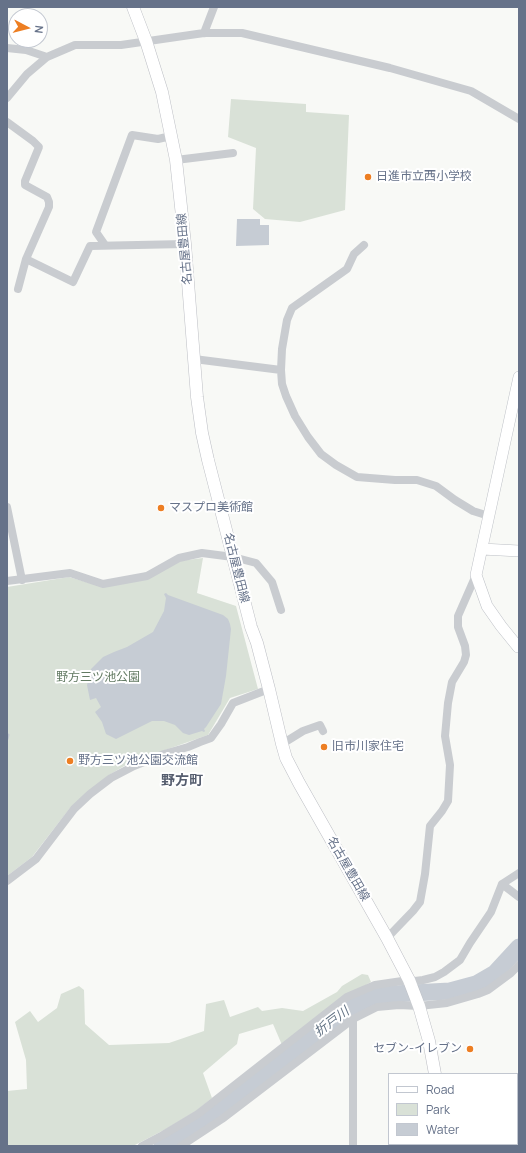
<!DOCTYPE html>
<meta charset="utf-8">
<style>
body{margin:0}
#map{position:relative;width:526px;height:1153px;overflow:hidden;background:#f8f9f6;font-family:Manrope,sans-serif}
canvas{display:block}
.frame{position:absolute;inset:0;border:8px solid #667289;pointer-events:none}
.legend{position:absolute;left:388px;top:1073px;width:130px;height:72px;box-sizing:border-box;background:#fff;border:1px solid #c2c7d0;margin:0;padding:5px 7px;list-style:none;font-size:12px;color:#667289}
.legend li{display:flex;align-items:center;gap:8px;height:20px}
.legend b{width:20px;border:1px solid #c2c7d0}
.north{position:absolute;left:8px;top:8px;width:40px;height:40px;box-sizing:border-box;background:#fff;border:1px solid #c2c7d0;border-radius:50%;rotate:97deg;font-size:11px;font-weight:700;line-height:16px;text-align:center;color:#667289}
.north::after{content:'';display:block;margin:auto;width:14px;height:18px;background:#ed7e22;clip-path:polygon(50% 0,100% 100%,50% 72%,0 100%)}
</style>
<div id="map">
<canvas width="526" height="1153"></canvas>
<div class="frame"></div>
<ul class="legend">
<li><b style="height:5px;background:#fff"></b>Road</li>
<li><b style="height:11px;background:#d9e1d7"></b>Park</li>
<li><b style="height:11px;background:#c6ccd4"></b>Water</li>
</ul>
<div class="north">N</div>
</div>
<script>
const c = document.querySelector('canvas').getContext('2d');
c.lineJoin = 'round';
function fill(path, color) {
  c.fillStyle = color;
  c.fill(path, 'evenodd');
}
function poly(rows) {
  const path = new Path2D();
  for (const r of rows) {
    path.moveTo(r[0], r[1]);
    for (let i = 2; i < r.length; i += 2) path.lineTo(r[i], r[i + 1]);
  }
  return path;
}
function trace(path, color, width, dash) {
  c.strokeStyle = color;
  c.lineWidth = width;
  c.lineCap = dash ? 'butt' : 'round';
  c.setLineDash(dash || []);
  c.stroke(path);
}
function label(font, color, halo, rows, align = 'center') {
  c.font = font + ' Manrope,"Noto Sans JP",sans-serif';
  c.lineWidth = 4;
  c.setLineDash([]);
  c.textBaseline = 'middle';
  c.strokeStyle = halo;
  c.fillStyle = color;
  for (const [text, x, y, turn = 0] of rows) {
    c.save();
    c.translate(x, y);
    c.rotate((+turn || 0) * Math.PI / 180);
    c.textAlign = isNaN(turn) ? turn : align;
    if (halo) c.strokeText(text, 0, 0);
    c.fillText(text, 0, 0);
    c.restore();
  }
}
fill(poly([
 [231,99,306,104,306,112,349,115,345,210,300,222,265,219,253,209,256,148,228,137],
 [203,558,197,593,236,606,258,689,230,698,208,735,131,762,109,775,70,808,32,857,7,876,7,587,69,577,103,587,179,561],
 [362,974,368,975,371,982,348,995,282,1045,273,1024,239,1034,237,1044,203,1073,212,1098,196,1111,166,1129,133,1146,7,1146,7,1091,27,1089,26,1060,15,1022,30,1011,38,1022,57,1008,61,994,79,986,84,990,85,1024,109,1045,169,1043,204,1031,206,1004,224,1000,230,1017,258,1007,262,1011,282,1008,303,1011,337,992,342,986]
]), '#d9e1d7');
fill(poly([
 [237,219,260,219,260,225,269,225,269,245,236,246],
 [166,593,168,595,223,615,228,619,230,624,231,629,226,676,221,704,206,727,204,729,205,731,204,732,202,731,189,735,183,733,175,725,164,721,152,721,116,739,106,734,102,722,95,712,101,707,96,698,90,700,87,685,91,669,103,657,114,652,127,647,153,632,164,611,166,598,164,594]
]), '#c6ccd4');
trace(poly([
 [7,739,8,735]
]), '#c6ccd4', 3);
trace(poly([
 [162,1146,186,1133,213,1113,270,1069,356,1005,375,995,450,991,476,984,495,973,519,947]
]), '#c6ccd4', 17);
const secondary = poly([
 [482,549,519,551],
 [518,647,501,626,487,606,476,575,519,377]
]);
const primary = poly([
 [133,7,146,41,162,92,176,160,185,244,197,397,202,433,208,460,251,627,257,643,269,689,282,744,286,758,299,783,387,938,409,980,419,1006,429,1041,435,1074],
 [447,1144,448,1146]
]);
trace(secondary, '#bdc0c6', 12);
trace(primary, '#bcbec4', 13);
trace(poly([
 [204,33,214,7],
 [7,48,26,50,47,57],
 [7,98,27,74,47,57,75,45,121,45,204,33,242,33,390,68,471,91,519,119],
 [7,122,33,141,39,147,25,181,25,185,47,197,49,202,49,207,26,259,73,282,90,246,185,244],
 [176,160,233,153],
 [105,245,96,232,132,135,158,139,171,136],
 [364,245,354,254,347,269,292,308,287,320,282,349,281,370,282,384,286,396,295,416,308,437,321,454,336,465,357,477,395,480,417,480,436,486,455,500,473,511,489,516],
 [18,289,26,259],
 [194,359,281,370],
 [7,507,22,580],
 [7,581,70,573,103,584,147,576,179,558,202,553,233,557,256,563,272,582,281,610],
 [282,744,303,731,320,725,323,731],
 [7,881,36,859,74,809,90,794,111,778,134,766,164,754,188,747,200,742,211,738,221,724,233,703,269,689],
 [502,884,519,897],
 [387,938,413,911,420,902,425,874,430,826,442,811,448,801,450,765,445,736,448,703,452,682,464,662,466,655,465,646,458,627,458,616,476,575],
 [517,1135,519,1135],
 [142,1146,163,1135,198,1114,347,997,375,985,409,980,415,981,423,980,435,977,444,972,460,960,470,943,491,912,502,884,519,873],
 [181,1146,222,1119,353,1019,377,1007,399,1005,419,1006,447,1003,478,994,488,990,511,973,519,965],
 [353,1146,353,1019]
]), '#c9ccd0', 8);
trace(secondary, '#fff', 11);
trace(primary, '#fff', 12);
for (const [x, y, r, color] of [
 [368,177,4,"#ed7e22"],
 [161,508,4,"#ed7e22"],
 [324,747,4,"#ed7e22"],
 [70,761,4,"#ed7e22"],
 [470,1049,4,"#ed7e22"]
]) {
  const dot = new Path2D();
  dot.arc(x, y, r, 0, 2 * Math.PI);
  c.fillStyle = color;
  c.fill(dot);
  trace(dot, '#fff', 1.5);
}
label('12px', '#667289', '#fff', [
 ["日進市立西小学校",376,177],
 ["マスプロ美術館",169,508],
 ["旧市川家住宅",332,747],
 ["野方三ツ池公園交流館",78,761],
 ["セブン-イレブン",462,1049,"right"]
], 'left');
label('12px', '#667289', '#fff', [
 ["名古屋豊田線",185,249,-95],
 ["名古屋豊田線",236,568,76],
 ["名古屋豊田線",348,869,60]
]);
label('12px', '#627a62', '#fff', [
 ["野方三ツ池公園",98,678]
]);
label('italic 13px', '#637384', '#fff', [
 ["折戸川",332,1022,-37]
]);
label('bold 14px', '#555d6e', '#fff', [
 ["野方町",182,781]
]);
</script>
